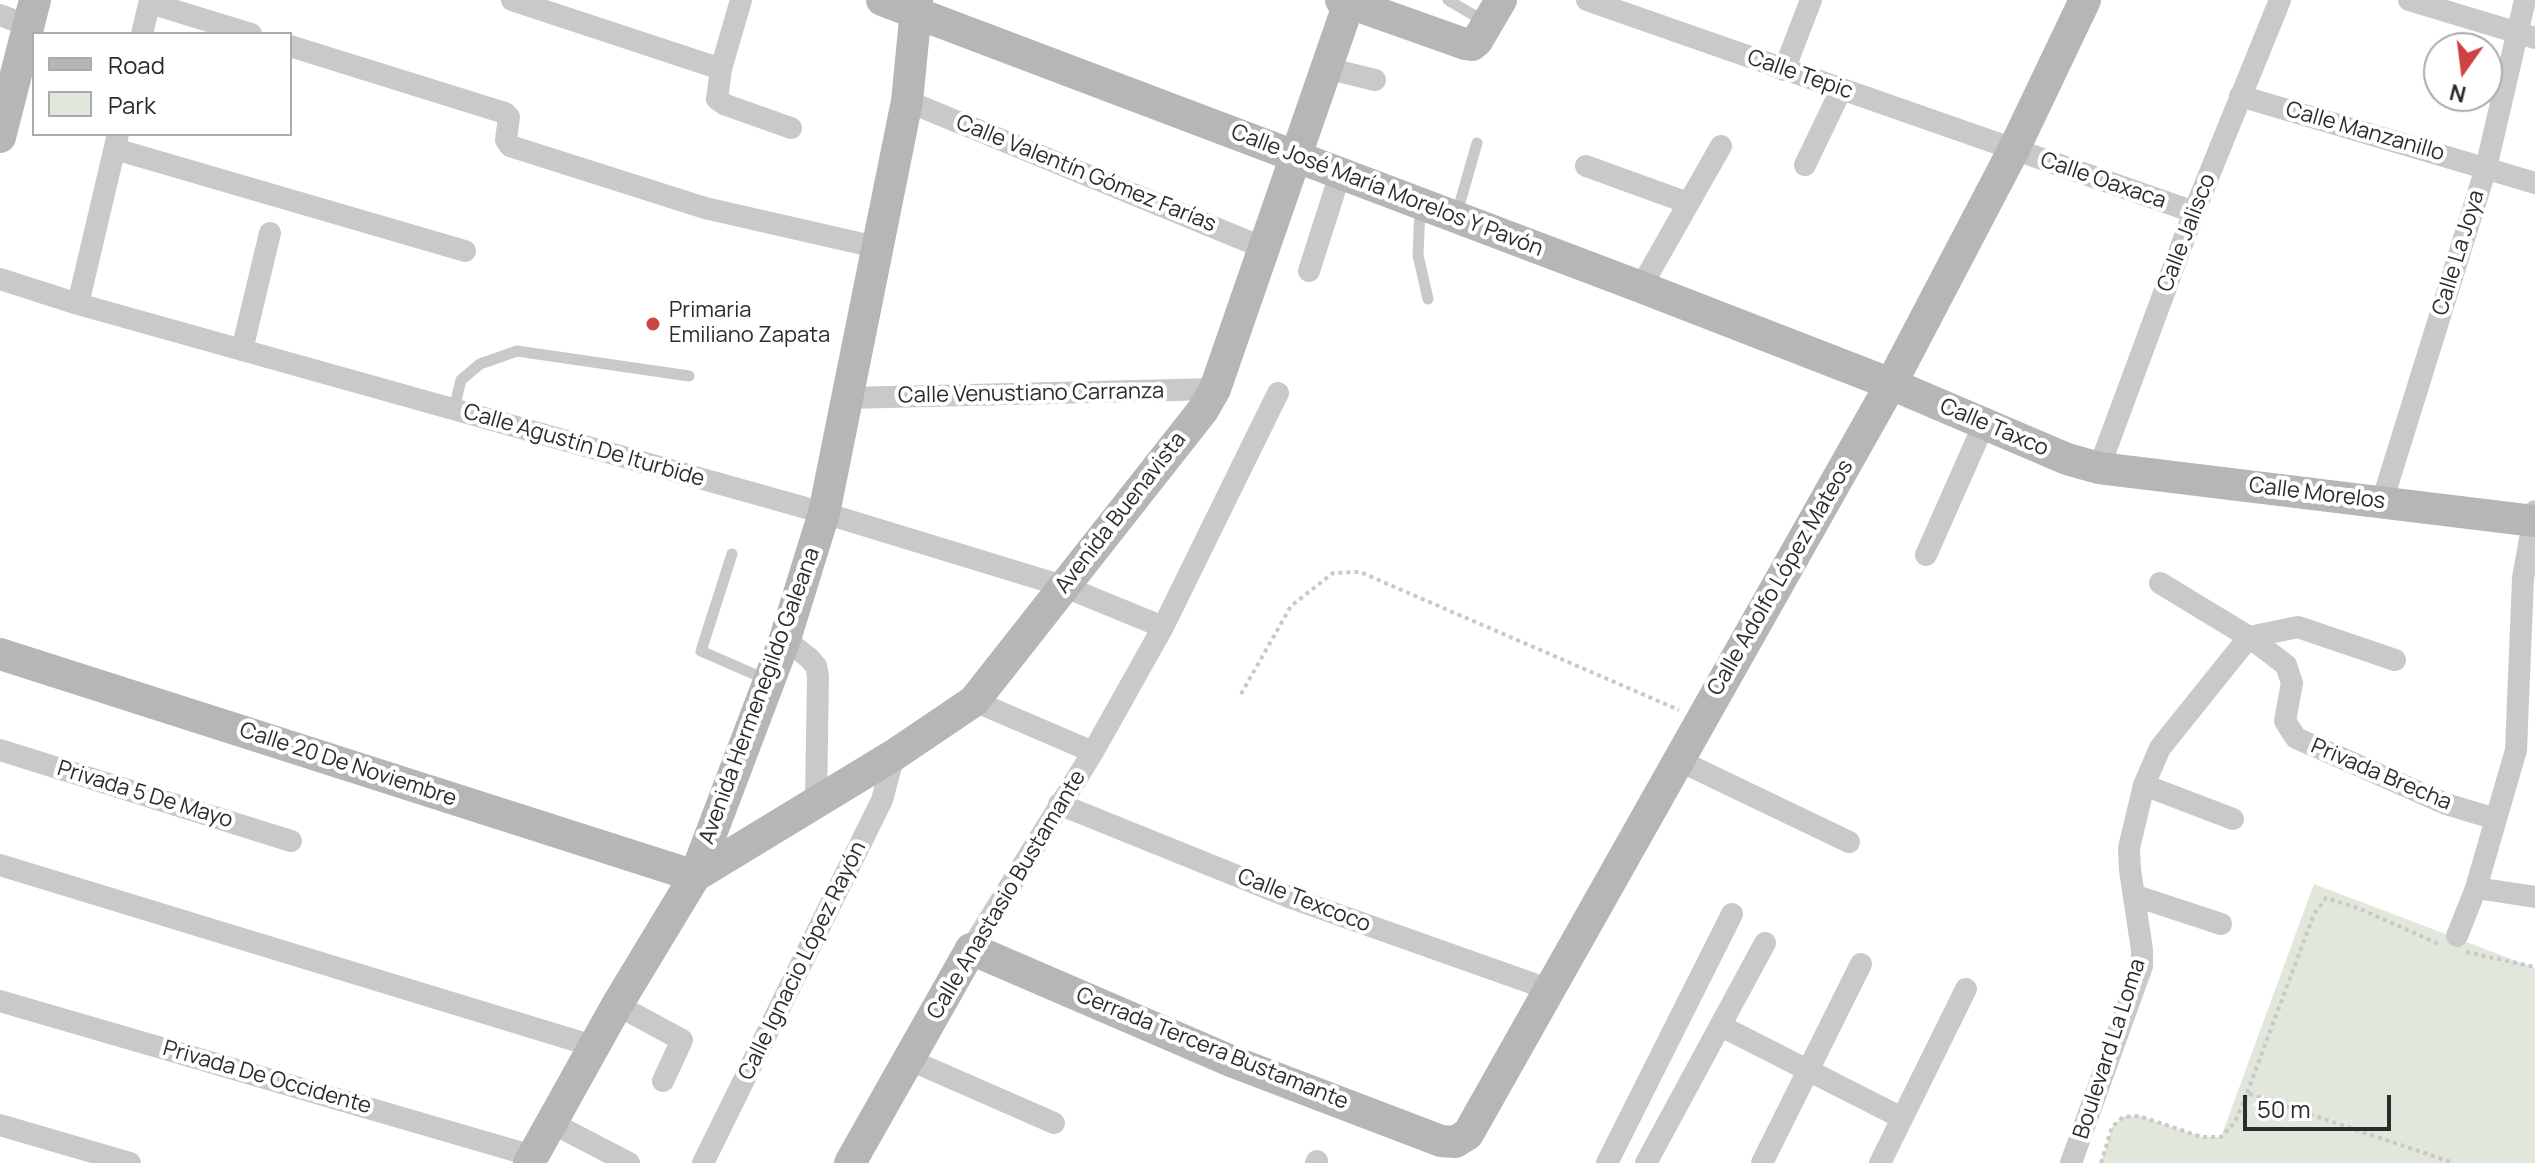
<!DOCTYPE html>
<meta charset="utf-8">
<style>
body{margin:0}
#map{position:relative;width:2535px;height:1163px;overflow:hidden;background:#fff;font-family:Manrope,sans-serif}
canvas{display:block}
.legend{position:absolute;left:32px;top:32px;width:260px;height:104px;box-sizing:border-box;background:#fff;border:2px solid #ababab;margin:0;padding:10px 14px;list-style:none;font-size:24px;color:#2c2c2c}
.legend li{display:flex;align-items:center;gap:16px;height:40px}
.legend b{width:40px;border:2px solid #ababab}
.north{position:absolute;left:2423px;top:32px;width:80px;height:80px;box-sizing:border-box;background:#fff;border:2px solid #ababab;border-radius:50%;rotate:194deg;font-size:22px;font-weight:700;line-height:32px;text-align:center;color:#2c2c2c}
.north::after{content:'';display:block;margin:auto;width:28px;height:36px;background:#cf4242;clip-path:polygon(50% 0,100% 100%,50% 72%,0 100%)}
.scale{position:absolute;left:2243px;top:1095px;width:148px;height:36px;box-sizing:border-box;border:4px solid #2c2c2c;border-top:0;padding-left:10px;font-size:24px;line-height:28px;white-space:nowrap;color:#2c2c2c;-webkit-text-stroke:6px #fff;paint-order:stroke}
</style>
<div id="map">
<canvas width="2535" height="1163"></canvas>
<ul class="legend">
<li><b style="height:10px;background:#b6b6b6"></b>Road</li>
<li><b style="height:22px;background:#e1e8db"></b>Park</li>
</ul>
<div class="north">N</div>
<div class="scale">50 m</div>
</div>
<script>
const c = document.querySelector('canvas').getContext('2d');
c.lineJoin = 'round';
function fill(path, color) {
  c.fillStyle = color;
  c.fill(path, 'evenodd');
}
function poly(rows) {
  const path = new Path2D();
  for (const r of rows) {
    path.moveTo(r[0], r[1]);
    for (let i = 2; i < r.length; i += 2) path.lineTo(r[i], r[i + 1]);
  }
  return path;
}
function trace(path, color, width, dash) {
  c.strokeStyle = color;
  c.lineWidth = width;
  c.lineCap = dash ? 'butt' : 'round';
  c.setLineDash(dash || []);
  c.stroke(path);
}
function label(font, color, halo, rows, align = 'center') {
  c.font = font + ' Manrope,sans-serif';
  c.lineWidth = 8;
  c.setLineDash([]);
  c.textBaseline = 'middle';
  c.strokeStyle = halo;
  c.fillStyle = color;
  for (const [text, x, y, turn = 0] of rows) {
    c.save();
    c.translate(x, y);
    c.rotate((+turn || 0) * Math.PI / 180);
    c.textAlign = isNaN(turn) ? turn : align;
    if (halo) c.strokeText(text, 0, 0);
    c.fillText(text, 0, 0);
    c.restore();
  }
}
fill(poly([
 [2314,884,2535,968,2535,1163,2101,1163,2112,1127,2123,1117,2139,1116,2202,1137,2221,1137]
]), '#e1e8db');
trace(poly([
 [1241,694,1291,606,1333,573,1360,572,1679,710],
 [2466,952,2535,967],
 [2247,1093,2314,914,2326,898,2358,908,2439,944],
 [2101,1163,2112,1127,2123,1117,2139,1116,2202,1137,2221,1137,2235,1122,2247,1093,2454,1163]
]), '#c9c9c9', 4, [4, 4]);
trace(poly([
 [1448,0,1487,23],
 [1420,208,1418,255,1428,299],
 [1457,213,1477,143],
 [454,409,461,380,480,364,517,351,689,376],
 [732,554,701,651,765,679]
]), '#c9c9c9', 11);
trace(poly([
 [512,0,721,69],
 [741,0,721,69,717,99,726,105,791,128],
 [1587,0,2194,212],
 [2409,0,2535,38],
 [150,3,251,34],
 [0,15,29,26],
 [142,34,150,0],
 [290,46,505,113,509,117,506,140,510,146,705,208,876,247],
 [1326,68,1375,80],
 [1784,70,1811,0],
 [2240,96,2535,183],
 [907,101,1264,248],
 [115,149,465,251],
 [1805,165,1841,90],
 [1586,166,1688,203],
 [1309,271,1340,174],
 [0,279,78,304,824,513,1063,586,1163,627],
 [1641,287,1721,146],
 [78,304,118,134],
 [242,350,270,233],
 [847,398,1215,389],
 [2099,468,2194,212,2280,0],
 [2382,502,2486,168,2525,0],
 [1926,555,1984,424],
 [2160,583,2249,637,2286,665,2292,683,2285,721,2296,738,2446,804,2496,819],
 [785,639,809,658,816,666,818,676,816,801],
 [974,701,1093,752],
 [0,750,291,841],
 [1678,760,1849,842],
 [2144,785,2233,819],
 [1059,804,1294,899,1551,990],
 [0,865,593,1046],
 [2476,888,2535,897],
 [2136,896,2221,924],
 [2457,936,2476,888,2516,750,2523,578,2535,511],
 [971,949,1093,752,1163,627,1278,393],
 [0,1001,533,1156],
 [617,1005,682,1040,663,1081],
 [1721,1026,1902,1118],
 [910,1060,1054,1123],
 [552,1123,629,1163],
 [0,1125,130,1163],
 [703,1163,882,800,894,755],
 [1316,1163,1317,1161],
 [1607,1163,1732,914],
 [1646,1163,1765,943],
 [1762,1163,1861,964],
 [1880,1163,1966,989],
 [2071,1163,2142,966,2142,950,2130,870,2129,848,2144,785,2160,748,2249,637,2298,627,2395,660]
]), '#c9c9c9', 22);
trace(poly([
 [882,0,1641,287,1891,384,2067,459,2099,468,2535,521],
 [1341,0,1465,44,1472,45,1477,41,1501,0],
 [0,137,35,0],
 [0,654,695,876],
 [695,876,894,755,974,701,1203,410,1215,389,1350,0],
 [529,1163,617,1005,695,876,785,639,824,513,907,101,917,0],
 [850,1163,971,949,1231,1061,1441,1141,1455,1142,1468,1134,1891,384,2013,151,2085,0]
]), '#b6b6b6', 32);
for (const [x, y, r, color] of [
 [653,324,8,"#cf4242"]
]) {
  const dot = new Path2D();
  dot.arc(x, y, r, 0, 2 * Math.PI);
  c.fillStyle = color;
  c.fill(dot);
  trace(dot, '#fff', 3);
}
label('22px', '#2c2c2c', '#fff', [
 ["Calle Tepic",1800,75,19],
 ["Calle Manzanillo",2365,132,16],
 ["Calle Valentín Gómez Farías",1086,174,22],
 ["Calle Oaxaca",2103,181,19],
 ["Calle José María Morelos Y Pavón",1387,191,21],
 ["Calle Jalisco",2187,233,-69],
 ["Calle La Joya",2459,253,-73],
 ["Calle Venustiano Carranza",1031,394,-1],
 ["Calle Taxco",1994,428,23],
 ["Calle Agustín De Iturbide",584,446,16],
 ["Calle Morelos",2317,494,7],
 ["Avenida Buenavista",1121,513,-52],
 ["Calle Adolfo López Mateos",1781,578,-60],
 ["Avenida Hermenegildo Galeana",760,696,-70],
 ["Calle 20 De Noviembre",348,765,18],
 ["Privada Brecha",2381,775,23],
 ["Privada 5 De Mayo",145,795,17],
 ["Calle Anastasio Bustamante",1007,895,-59],
 ["Calle Texcoco",1304,901,21],
 ["Calle Ignacio López Rayón",803,961,-64],
 ["Cerrada Tercera Bustamante",1212,1049,22],
 ["Boulevard La Loma",2110,1049,-72],
 ["Privada De Occidente",267,1078,16]
]);
label('22px', '#2c2c2c', '#fff', [
 ["Primaria",669,311],
 ["Emiliano Zapata",669,336]
], 'left');
</script>
